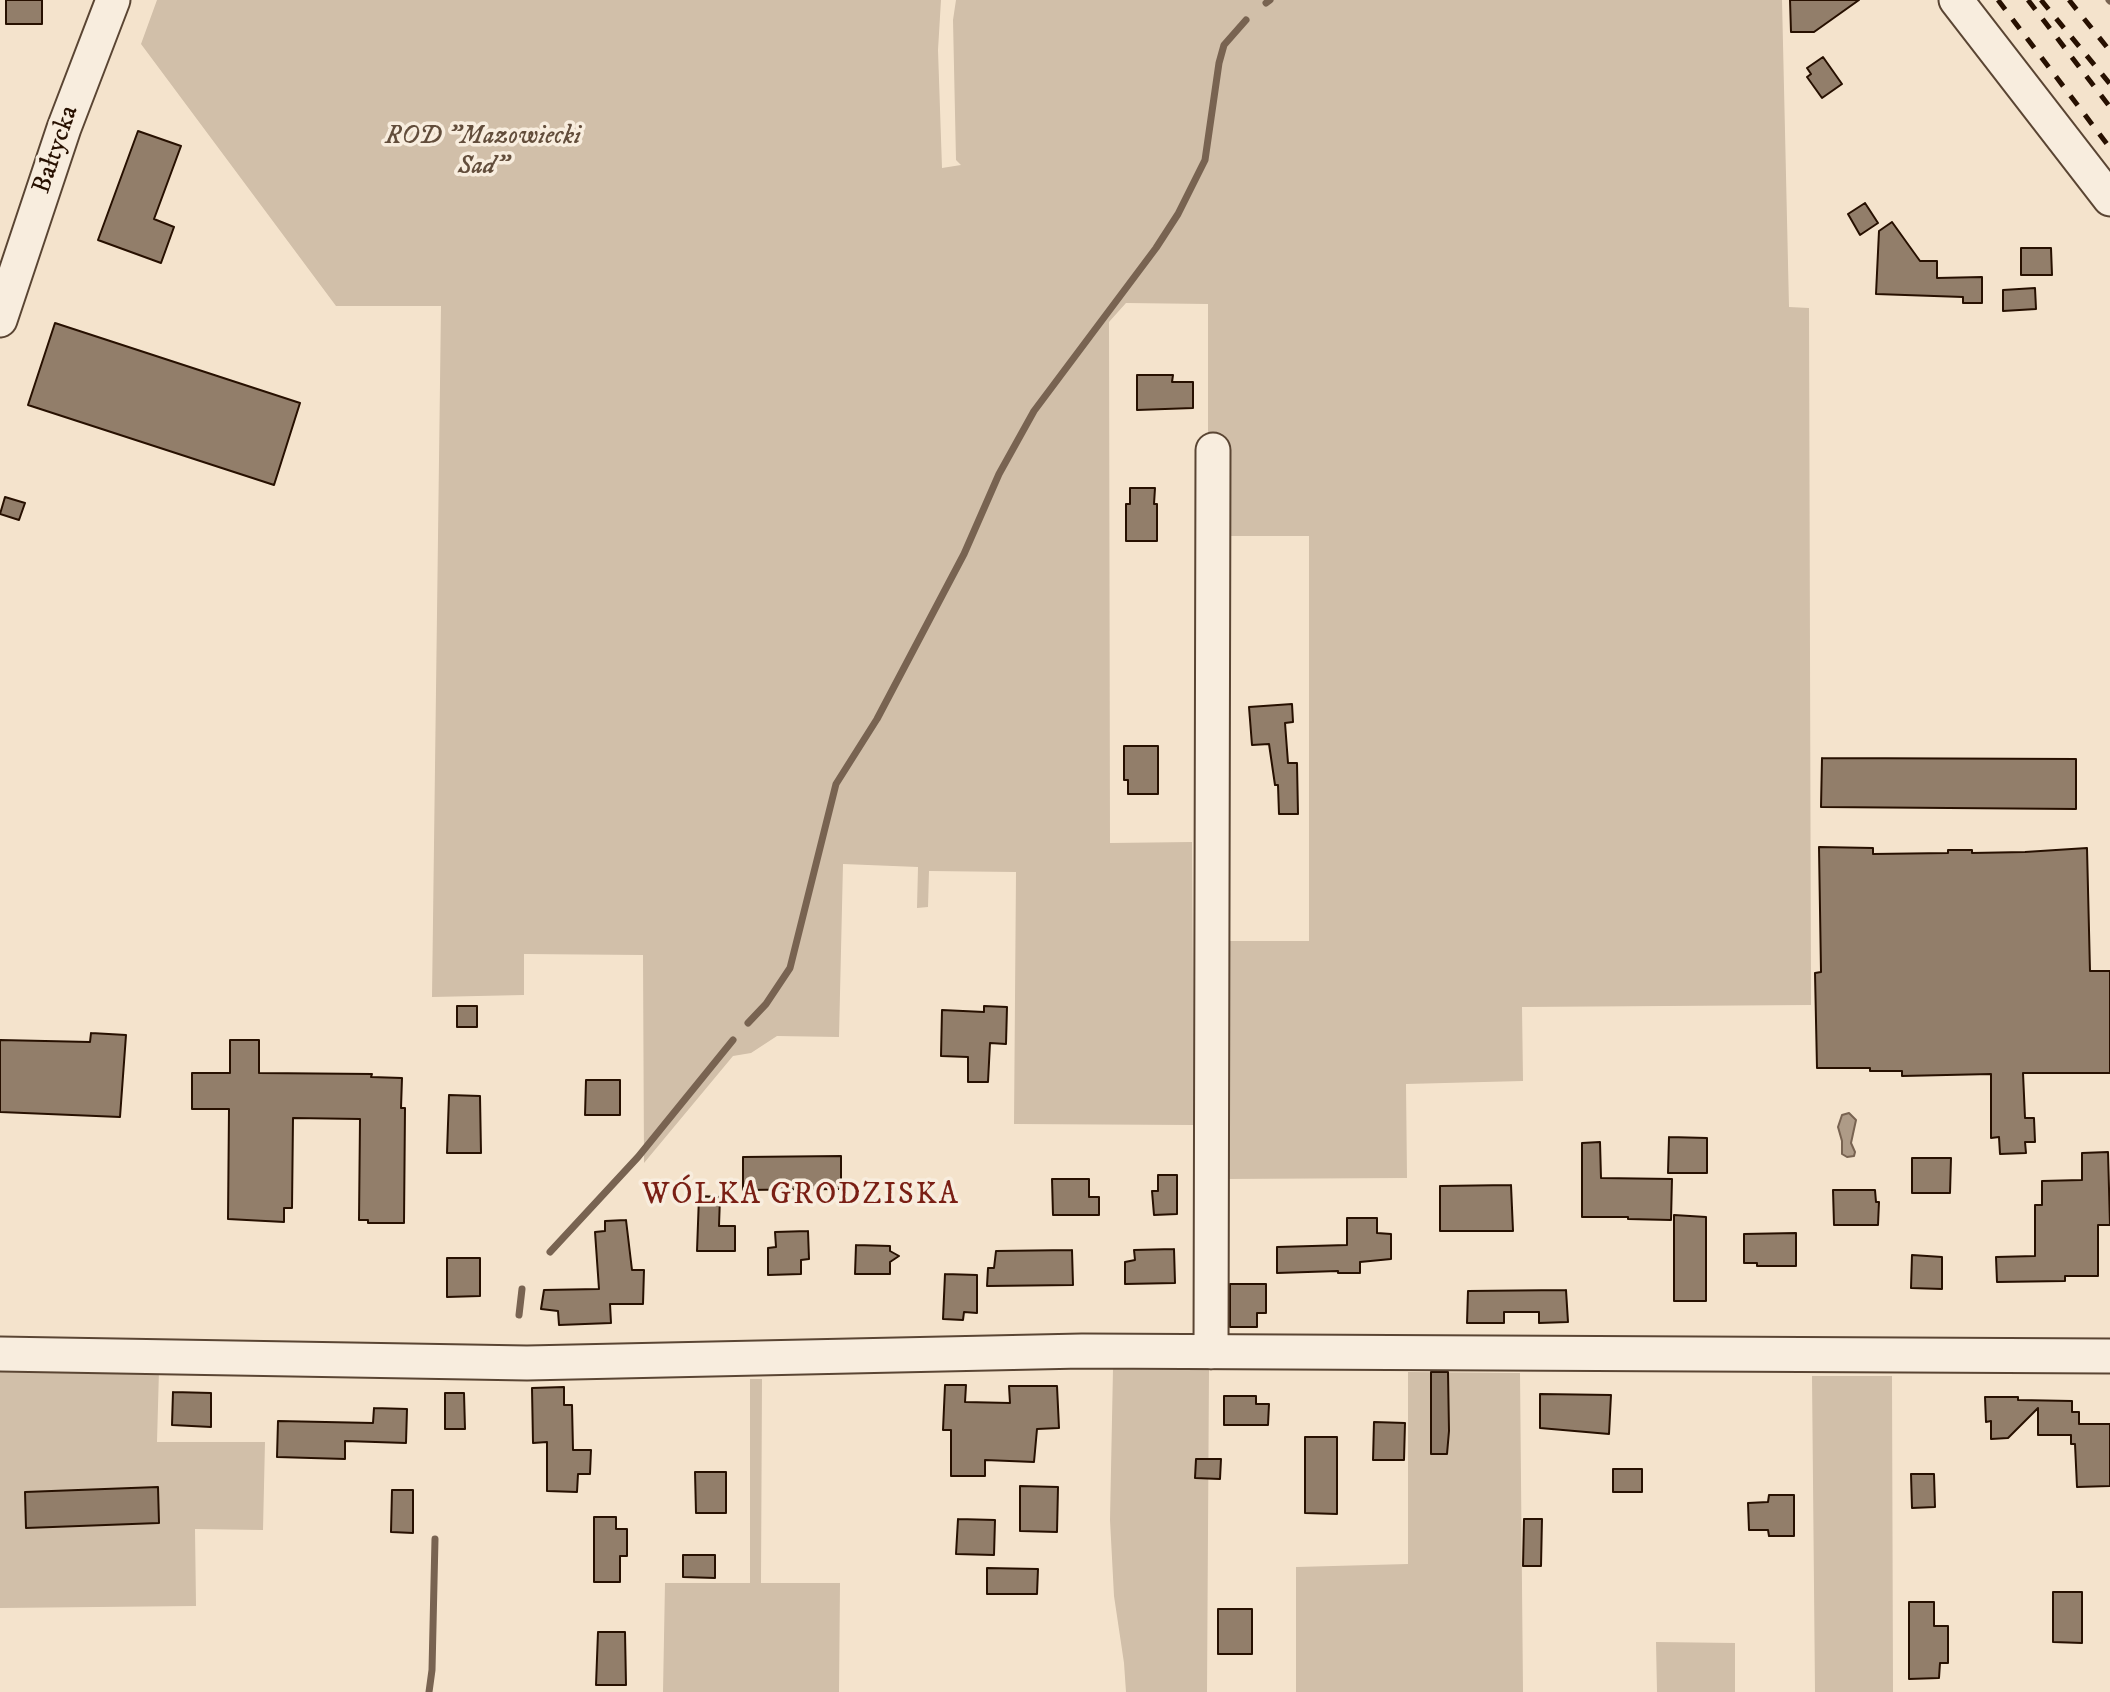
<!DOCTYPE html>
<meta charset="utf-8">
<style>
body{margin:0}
canvas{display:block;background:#f4e3cc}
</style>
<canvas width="2110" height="1692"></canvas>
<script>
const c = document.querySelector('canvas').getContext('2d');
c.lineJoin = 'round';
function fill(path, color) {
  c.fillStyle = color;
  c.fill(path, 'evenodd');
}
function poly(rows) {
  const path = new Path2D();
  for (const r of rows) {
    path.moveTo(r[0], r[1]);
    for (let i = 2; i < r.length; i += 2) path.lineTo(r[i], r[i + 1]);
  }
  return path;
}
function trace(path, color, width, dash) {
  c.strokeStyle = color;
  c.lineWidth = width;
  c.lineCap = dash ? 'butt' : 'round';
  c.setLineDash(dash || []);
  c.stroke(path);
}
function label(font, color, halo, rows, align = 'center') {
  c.font = font + ' "IM FELL DW Pica",serif';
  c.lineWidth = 7;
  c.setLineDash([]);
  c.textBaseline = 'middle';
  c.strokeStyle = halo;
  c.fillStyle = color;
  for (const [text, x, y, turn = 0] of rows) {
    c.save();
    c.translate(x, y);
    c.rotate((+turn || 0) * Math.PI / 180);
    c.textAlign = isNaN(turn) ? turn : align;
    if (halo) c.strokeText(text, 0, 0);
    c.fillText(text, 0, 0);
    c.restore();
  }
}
fill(poly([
 [157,0,941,0,938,50,942,168,961,165,956,160,953,20,956,0,1782,0,1789,307,1809,308,1811,1005,1522,1007,1523,1081,1406,1084,1407,1178,1222,1179,1222,941,1309,941,1309,536,1223,536,1208,440,1208,304,1126,303,1109,322,1110,843,1192,842,1194,1125,1014,1124,1016,872,929,871,928,907,917,908,918,867,843,864,839,1037,777,1036,751,1053,733,1056,644,1163,643,955,524,954,524,995,432,997,441,306,336,306,141,44],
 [0,1368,159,1370,157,1442,265,1442,263,1530,195,1529,196,1606,0,1608],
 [1113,1369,1209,1370,1207,1692,1126,1692,1124,1663,1114,1596,1110,1520],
 [1408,1372,1520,1373,1523,1692,1296,1692,1296,1567,1408,1564],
 [1812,1376,1892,1376,1893,1692,1815,1692],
 [750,1379,762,1379,761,1583,840,1583,839,1692,663,1692,665,1583,750,1583],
 [1656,1642,1735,1643,1735,1692,1657,1692]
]), '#d1bfa9');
const water = poly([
 [1849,1113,1856,1120,1851,1143,1855,1152,1854,1156,1847,1157,1842,1154,1842,1141,1838,1127,1842,1115,1849,1113]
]);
fill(water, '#ae9b87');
trace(water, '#786351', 2);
trace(poly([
 [2109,0,2110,1],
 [1266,3,1270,0],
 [748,1023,766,1004,790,968,836,784,877,719,964,554,999,474,1034,411,1156,248,1178,214,1205,160,1219,63,1224,45,1246,20],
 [550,1252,638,1157,733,1040],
 [519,1315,522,1289],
 [429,1692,432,1670,435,1539]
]), '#786351', 7);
const building = poly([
 [6,0,42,0,42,24,6,24,6,0],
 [1790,0,1859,0,1814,32,1791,32,1790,0],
 [1823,57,1842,84,1822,98,1807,77,1811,74,1807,68,1823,57],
 [138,131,181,146,154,219,174,227,161,263,98,240,138,131],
 [1865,203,1878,223,1860,235,1848,214,1865,203],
 [1892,222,1920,261,1937,261,1937,278,1982,277,1982,303,1963,303,1963,297,1876,294,1879,231,1892,222],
 [2021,248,2051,248,2052,275,2021,275,2021,248],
 [2035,288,2036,309,2003,311,2003,290,2035,288],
 [55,323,300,403,274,485,28,405,55,323],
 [1137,375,1173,375,1172,382,1193,382,1193,408,1137,410,1137,375],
 [1130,488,1155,488,1154,504,1157,504,1157,541,1126,541,1126,504,1130,504,1130,488],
 [5,497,25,503,19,520,0,514,5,497],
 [1292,704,1293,722,1285,723,1288,763,1297,763,1298,814,1279,814,1278,785,1275,785,1269,744,1252,745,1249,707,1292,704],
 [1124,746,1158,746,1158,794,1128,794,1128,780,1124,780,1124,746],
 [1822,758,2076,759,2076,809,1821,807,1822,758],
 [1819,847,1873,848,1873,854,1948,853,1948,850,1972,850,1972,853,2025,852,2087,848,2090,971,2110,971,2110,1073,2023,1073,2025,1118,2034,1118,2035,1142,2025,1142,2026,1153,2000,1154,1999,1137,1991,1138,1991,1074,1902,1076,1902,1071,1870,1071,1870,1068,1817,1068,1815,973,1821,972,1819,847],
 [457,1006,477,1006,477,1027,457,1027,457,1006],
 [984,1006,1007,1007,1006,1044,990,1043,988,1082,968,1082,968,1057,941,1056,942,1010,984,1012,984,1006],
 [91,1033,126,1035,120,1117,0,1112,0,1040,90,1042,91,1033],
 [230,1040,259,1040,259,1073,372,1074,371,1077,402,1078,401,1108,405,1108,404,1223,368,1223,368,1220,359,1220,360,1119,293,1118,292,1208,284,1208,284,1222,228,1219,229,1109,192,1109,192,1073,230,1073,230,1040],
 [586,1080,620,1080,620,1115,585,1115,586,1080],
 [449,1095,480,1096,481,1153,447,1153,449,1095],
 [1669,1137,1707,1138,1707,1173,1668,1173,1669,1137],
 [1600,1142,1601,1178,1672,1179,1671,1220,1628,1219,1628,1217,1582,1217,1582,1143,1600,1142],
 [2108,1152,2110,1225,2098,1225,2098,1276,2065,1276,2065,1281,1997,1282,1996,1257,2035,1256,2035,1205,2042,1205,2042,1181,2082,1180,2082,1153,2108,1152],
 [841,1156,841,1189,743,1190,743,1157,841,1156],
 [1912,1158,1951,1158,1950,1193,1912,1193,1912,1158],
 [1158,1175,1177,1175,1177,1214,1154,1215,1152,1191,1158,1191,1158,1175],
 [1052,1179,1089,1179,1089,1197,1099,1197,1099,1215,1053,1215,1052,1179],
 [1511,1185,1513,1231,1440,1231,1440,1186,1511,1185],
 [1833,1190,1875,1190,1876,1202,1879,1202,1878,1225,1834,1225,1833,1190],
 [699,1196,720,1197,719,1226,735,1226,735,1251,697,1251,699,1196],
 [1674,1215,1706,1217,1706,1301,1674,1301,1674,1215],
 [1347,1218,1377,1218,1377,1233,1391,1234,1391,1259,1360,1262,1360,1273,1338,1273,1338,1271,1277,1273,1277,1247,1347,1245,1347,1218],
 [626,1220,632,1270,644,1270,643,1304,610,1304,611,1323,559,1325,558,1311,541,1309,544,1290,599,1289,595,1232,605,1231,605,1221,626,1220],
 [808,1231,809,1259,801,1260,801,1274,768,1275,768,1248,776,1247,775,1232,808,1231],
 [1796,1233,1796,1266,1757,1266,1757,1263,1744,1263,1744,1234,1796,1233],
 [856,1245,890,1246,890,1251,899,1256,890,1262,890,1274,855,1274,856,1245],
 [1174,1249,1175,1283,1125,1284,1125,1262,1135,1260,1134,1250,1174,1249],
 [1072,1250,1073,1285,987,1286,988,1268,994,1268,996,1251,1072,1250],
 [1912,1255,1942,1257,1942,1289,1911,1288,1912,1255],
 [447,1258,480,1258,480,1296,447,1297,447,1258],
 [945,1274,977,1275,977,1313,964,1312,963,1320,943,1319,945,1274],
 [1230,1284,1266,1284,1266,1313,1257,1313,1257,1327,1230,1327,1230,1284],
 [1566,1290,1568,1322,1539,1323,1539,1312,1504,1312,1504,1323,1467,1323,1468,1291,1566,1290],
 [1431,1372,1448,1372,1449,1431,1447,1454,1431,1454,1431,1372],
 [945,1385,966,1385,965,1402,1010,1403,1009,1386,1057,1386,1059,1428,1037,1429,1034,1462,985,1460,985,1476,951,1476,951,1430,943,1430,945,1385],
 [564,1387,564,1405,572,1405,573,1450,591,1450,590,1474,578,1474,577,1492,547,1491,547,1442,533,1443,532,1388,564,1387],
 [173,1392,211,1393,211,1427,172,1425,173,1392],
 [445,1393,464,1393,465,1429,445,1429,445,1393],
 [1540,1394,1611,1395,1609,1434,1540,1428,1540,1394],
 [1224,1396,1256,1396,1256,1404,1269,1404,1268,1425,1224,1425,1224,1396],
 [1985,1397,2018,1397,2018,1400,2072,1401,2072,1412,2079,1412,2079,1424,2110,1424,2110,1486,2077,1487,2075,1444,2071,1444,2071,1435,2038,1435,2038,1408,2008,1438,1991,1439,1991,1421,1986,1422,1985,1397],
 [374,1408,407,1409,406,1443,345,1441,345,1459,277,1457,278,1421,373,1423,374,1408],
 [1374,1422,1405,1423,1404,1460,1373,1460,1374,1422],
 [1305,1437,1337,1437,1337,1514,1305,1513,1305,1437],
 [1196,1459,1221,1459,1220,1479,1195,1478,1196,1459],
 [1613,1469,1642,1469,1642,1492,1613,1492,1613,1469],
 [695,1472,726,1472,726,1513,696,1513,695,1472],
 [1911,1474,1934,1474,1935,1507,1912,1508,1911,1474],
 [1020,1486,1058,1487,1057,1532,1020,1531,1020,1486],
 [158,1487,159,1523,26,1528,25,1492,158,1487],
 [392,1490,413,1490,413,1533,391,1532,392,1490],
 [1769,1495,1794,1495,1794,1536,1769,1536,1768,1530,1749,1530,1748,1503,1768,1502,1769,1495],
 [594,1517,616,1517,616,1529,627,1529,627,1556,620,1556,620,1582,594,1582,594,1517],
 [958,1519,995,1520,994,1555,956,1554,958,1519],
 [1524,1519,1542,1519,1541,1566,1523,1566,1524,1519],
 [683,1555,715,1555,715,1578,683,1577,683,1555],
 [987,1568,1038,1569,1037,1594,987,1594,987,1568],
 [2053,1592,2082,1592,2082,1643,2053,1642,2053,1592],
 [1909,1602,1934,1602,1934,1626,1948,1626,1948,1663,1940,1663,1939,1678,1909,1679,1909,1602],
 [1218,1609,1252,1609,1252,1654,1218,1654,1218,1609],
 [598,1632,625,1632,626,1685,596,1685,598,1632]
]);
fill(building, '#927e6a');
trace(building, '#271000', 2);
const minor = poly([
 [1956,0,2110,199],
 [0,320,64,128,113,0],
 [1211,1352,1213,450],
 [0,1354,527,1363,1082,1351,2110,1356]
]);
trace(minor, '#5a4533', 37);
trace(minor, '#f8edde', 33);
trace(poly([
 [1998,0,2110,148],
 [2028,0,2110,107],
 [2041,0,2110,84],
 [2069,0,2110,51]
]), '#271000', 5, [12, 12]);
label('italic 26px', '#624d3b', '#f8edde', [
 ["ROD \"Mazowiecki",483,138],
 ["Sad\"",483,168]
]);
label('26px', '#271000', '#f8edde', [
 ["Bałtycka",57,150,-71]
]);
c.letterSpacing = '2px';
label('30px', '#7a1f14', '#f8edde', [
 ["WÓLKA GRODZISKA",801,1197]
]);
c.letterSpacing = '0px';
</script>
